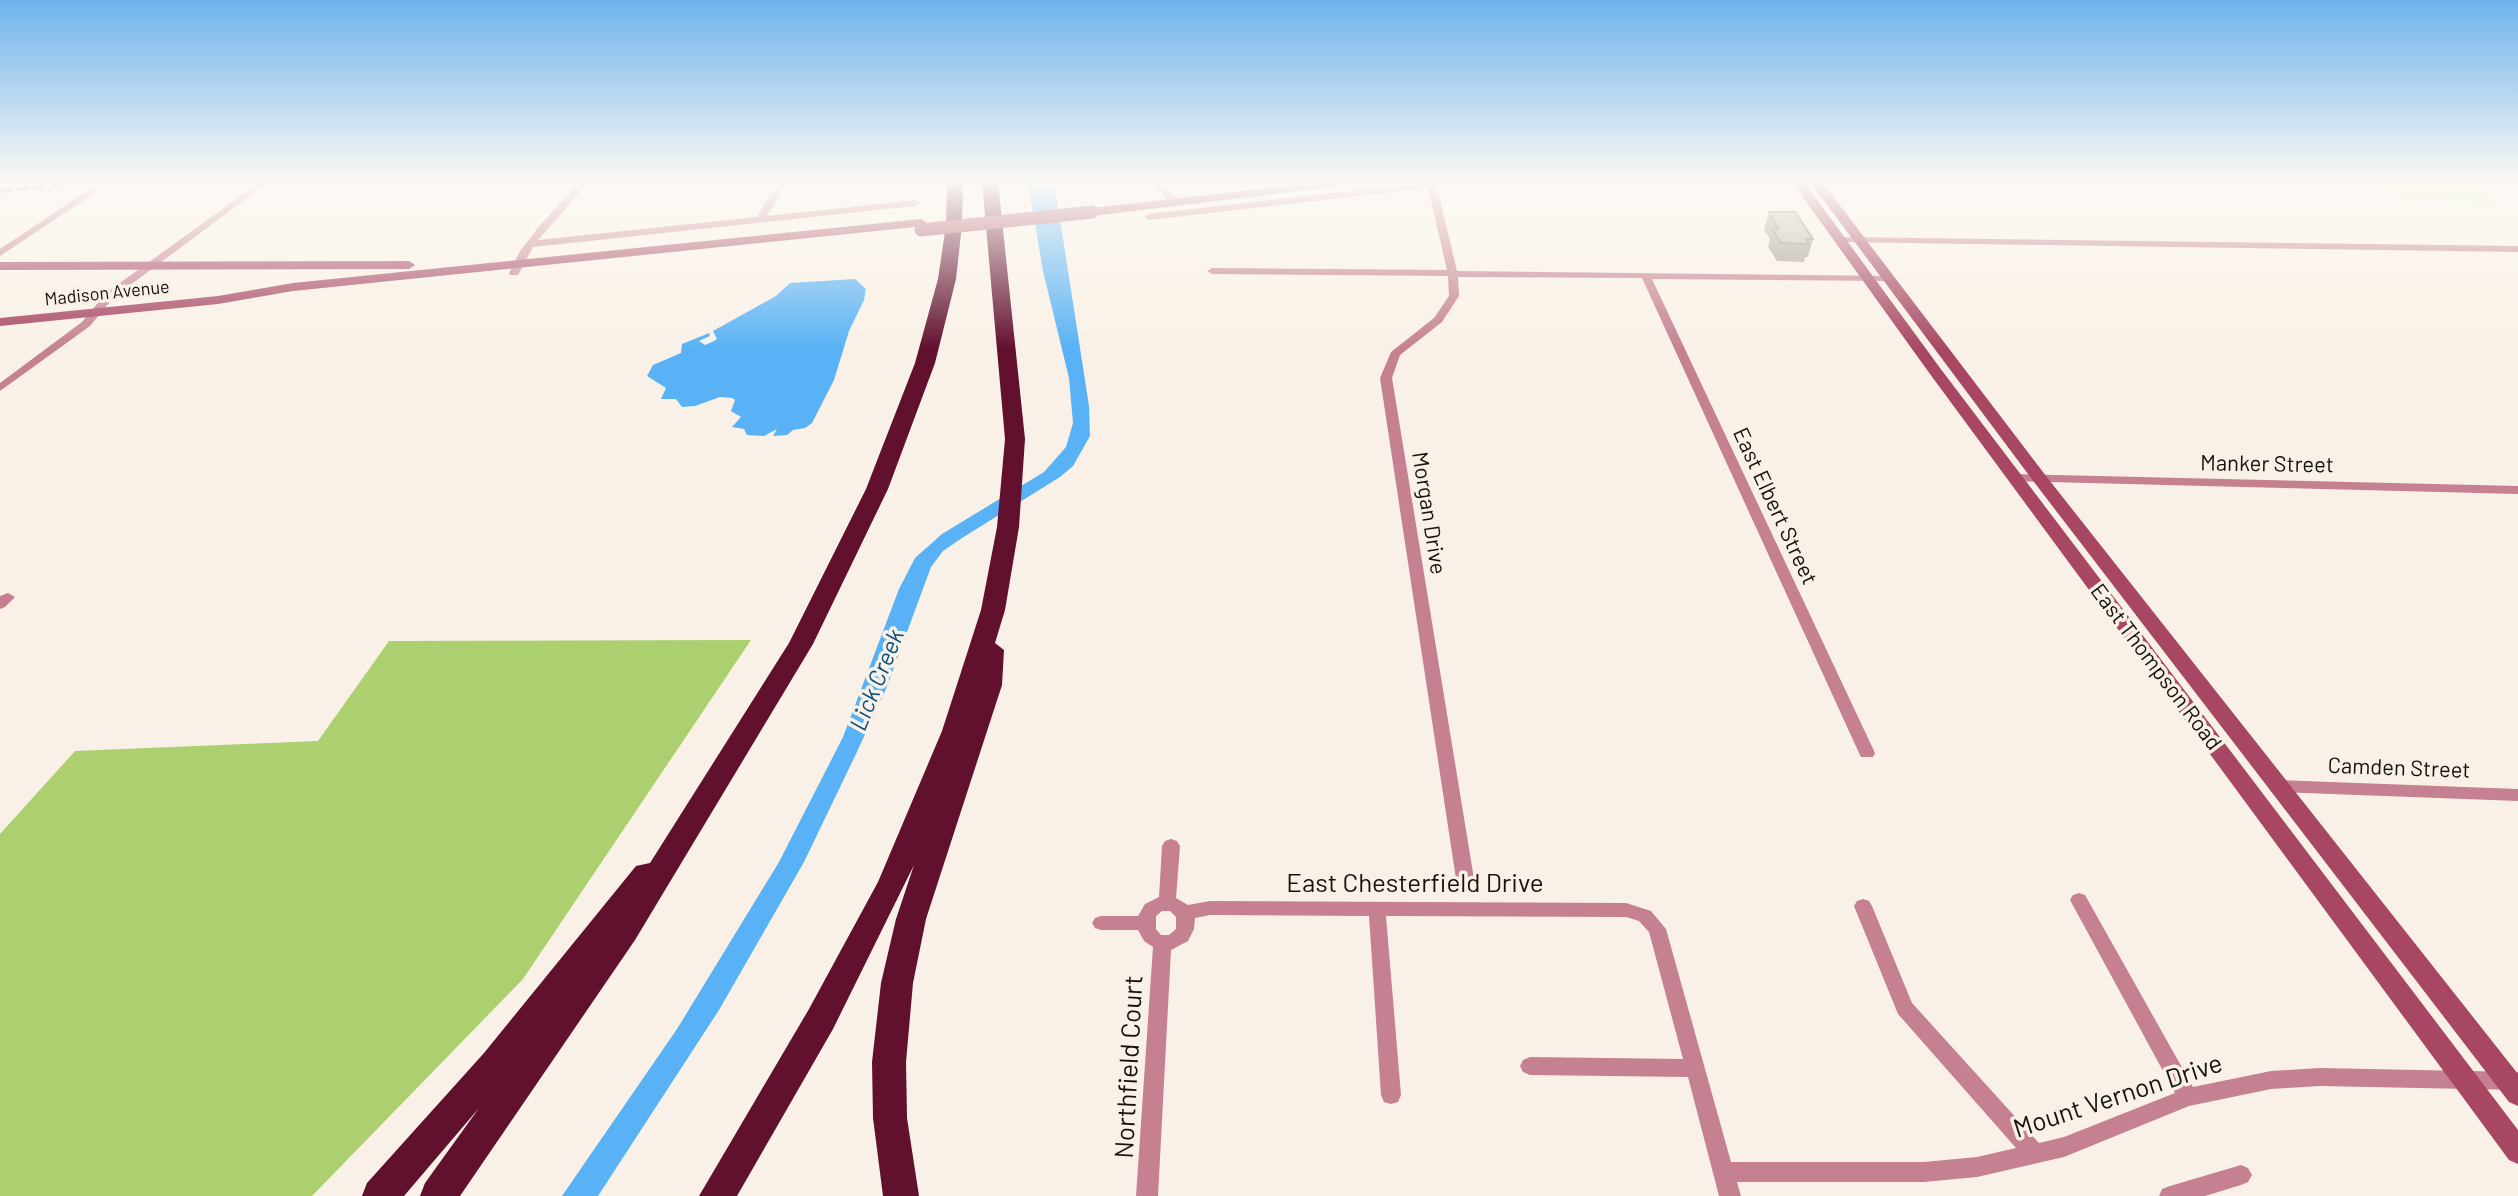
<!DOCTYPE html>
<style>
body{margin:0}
canvas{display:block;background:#f9f1e7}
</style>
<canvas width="2518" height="1196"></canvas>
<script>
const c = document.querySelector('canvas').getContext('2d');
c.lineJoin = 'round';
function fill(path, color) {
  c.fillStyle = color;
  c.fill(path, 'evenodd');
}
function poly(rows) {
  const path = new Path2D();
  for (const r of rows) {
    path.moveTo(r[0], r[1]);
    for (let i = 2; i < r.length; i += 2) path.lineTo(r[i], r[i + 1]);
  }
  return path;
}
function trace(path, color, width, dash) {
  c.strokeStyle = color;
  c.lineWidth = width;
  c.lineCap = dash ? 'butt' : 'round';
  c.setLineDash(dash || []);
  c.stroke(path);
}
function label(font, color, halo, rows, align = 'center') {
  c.font = font + ' Barlow,sans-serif';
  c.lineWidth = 7;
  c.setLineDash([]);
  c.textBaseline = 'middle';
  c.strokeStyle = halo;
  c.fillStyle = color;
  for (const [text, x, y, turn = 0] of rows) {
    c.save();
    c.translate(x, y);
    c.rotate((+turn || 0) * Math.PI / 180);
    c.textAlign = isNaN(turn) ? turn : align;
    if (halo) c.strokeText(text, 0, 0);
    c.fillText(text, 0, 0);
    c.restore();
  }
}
fill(poly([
 [2362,182,2468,182,2495,204,2406,195]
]), '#d4f1a7');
fill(poly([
 [751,640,523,979,312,1196,0,1196,0,834,75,751,318,741,389,641]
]), '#acd06f');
fill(poly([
 [1028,182,1052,182,1055,187,1089,406,1090,436,1073,466,1060,477,962,538,943,551,931,567,886,689,855,756,804,862,719,1010,598,1196,562,1196,677,1029,779,862,843,737,899,589,915,558,942,534,1044,472,1066,447,1073,423,1069,378,1043,271],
 [855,279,866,289,864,300,849,331,834,380,812,423,805,428,793,430,787,435,773,436,777,429,764,436,747,435,744,429,732,427,741,417,731,411,735,400,732,398,720,397,695,406,682,407,676,399,661,399,666,388,647,376,653,365,681,353,682,344,709,333,710,336,699,341,705,345,712,342,717,339,713,331,776,296,790,283]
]), '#58b2f5');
fill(poly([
 [260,182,269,182,114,297,90,326,0,391,0,383,82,322,106,293,260,182],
 [580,182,589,182,538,240,757,217,779,182,787,182,767,216,915,200,920,203,915,206,533,247,518,275,510,275,509,273,520,251,540,225,580,182],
 [1151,182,1160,182,1176,198,1176,202,1170,202,1151,182],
 [1427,182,1461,182,1437,187,1457,271,1892,276,1893,278,1888,281,1652,279,1875,753,1873,757,1861,757,1859,753,1642,278,1458,277,1459,296,1442,322,1400,355,1392,378,1474,879,1471,884,1465,886,1459,884,1456,879,1380,378,1391,352,1434,318,1449,296,1448,276,1212,274,1207,271,1212,268,1447,270,1428,188,1149,220,1144,217,1149,214,1427,182],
 [90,189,98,191,0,256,0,249,90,189],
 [1840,237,2518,246,2518,252,1837,242,1837,238,1840,237],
 [2014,474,2518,486,2518,494,2010,481,2008,478,2010,475,2014,474],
 [8,593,15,597,5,607,0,609,0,596,8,593],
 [2278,780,2518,789,2518,801,2278,792,2272,790,2270,786,2272,782,2278,780],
 [1171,839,1177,841,1180,846,1176,898,1188,905,1210,901,1626,903,1651,911,1666,929,1731,1162,1924,1162,1977,1157,2016,1148,1898,1014,1854,906,1857,901,1863,899,1869,901,1872,906,1912,1003,2039,1143,2064,1137,2175,1093,2070,900,2073,895,2079,893,2085,895,2193,1087,2271,1071,2320,1068,2518,1072,2518,1090,2320,1086,2271,1089,2189,1106,2064,1157,1977,1177,1924,1182,1737,1182,1741,1196,1719,1196,1688,1077,1530,1075,1523,1072,1520,1066,1523,1060,1530,1057,1683,1059,1649,932,1639,921,1626,917,1386,916,1401,1095,1398,1102,1391,1104,1384,1102,1381,1095,1369,916,1210,915,1195,918,1194,929,1188,941,1171,950,1158,1196,1136,1196,1153,947,1144,941,1138,930,1101,930,1095,928,1092,923,1095,918,1101,916,1138,916,1145,904,1159,897,1162,846,1165,841,1171,839],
 [1162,911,1170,911,1176,917,1176,929,1169,935,1161,935,1156,929,1156,916,1162,911],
 [2241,1165,2248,1168,2252,1175,2248,1182,2241,1185,2205,1196,2159,1196,2162,1189,2170,1186,2241,1165]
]), '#c58191');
fill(poly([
 [1321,182,1355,182,1349,185,1092,216,1086,212,1092,208,1321,182],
 [1792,182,1804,182,1940,368,2518,1130,2518,1164,2509,1160,1930,374,1792,182],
 [1810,182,1822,182,2046,476,2518,1074,2518,1106,2509,1102,2034,482,1810,182],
 [921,219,927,223,925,226,293,291,218,304,0,326,0,318,218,296,293,283,921,219],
 [0,262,409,261,415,265,409,269,0,270,0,262]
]), '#a74763');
fill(poly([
 [947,182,963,182,962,225,956,279,935,363,888,489,813,644,635,940,460,1196,420,1196,425,1183,479,1108,404,1196,362,1196,367,1183,484,1053,636,866,650,863,789,643,866,489,915,363,938,279,946,225,947,182],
 [982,182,998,182,1025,439,1019,527,1005,610,995,643,1004,650,1002,685,926,919,913,983,906,1062,907,1118,919,1196,883,1196,873,1118,872,1062,881,983,896,919,914,865,833,1029,737,1196,699,1196,809,1009,878,882,942,731,981,610,997,527,1005,439,982,182]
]), '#61102e');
trace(poly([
 [0,191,87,182]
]), '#726d67', 4, [11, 6]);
trace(poly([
 [921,230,1092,212]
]), '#a74763', 13);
fill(poly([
 [1769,212,1813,239,1808,257,1805,257,1804,262,1777,261,1768,247,1770,239,1764,230]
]), '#a39993');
const building = poly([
 [1769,212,1795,212,1813,239,1806,239,1809,244,1781,243,1772,229,1779,229,1769,212]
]);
fill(building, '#beb2ab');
trace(building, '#857d78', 2);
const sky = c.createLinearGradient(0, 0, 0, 349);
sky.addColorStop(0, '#6eb3ed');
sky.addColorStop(0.52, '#fcf9f4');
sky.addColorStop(1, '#fcf9f400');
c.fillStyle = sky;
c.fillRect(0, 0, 2518, 349);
label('18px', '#15120f', '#f9f1e7', [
 ["Madison Avenue",107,293,-6]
]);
label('22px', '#15120f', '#f9f1e7', [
 ["Manker Street",2267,464,1],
 ["East Elbert Street",1775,506,65],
 ["Morgan Drive",1429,513,81],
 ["East Thompson Road",2156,667,53],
 ["Camden Street",2399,768,2]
]);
label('italic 24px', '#09507b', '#f9f1e7', [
 ["Lick Creek",877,680,-68]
]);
label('26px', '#15120f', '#f9f1e7', [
 ["East Chesterfield Drive",1415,883],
 ["Northfield Court",1129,1067,-87],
 ["Mount Vernon Drive",2118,1096,-18]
]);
</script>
